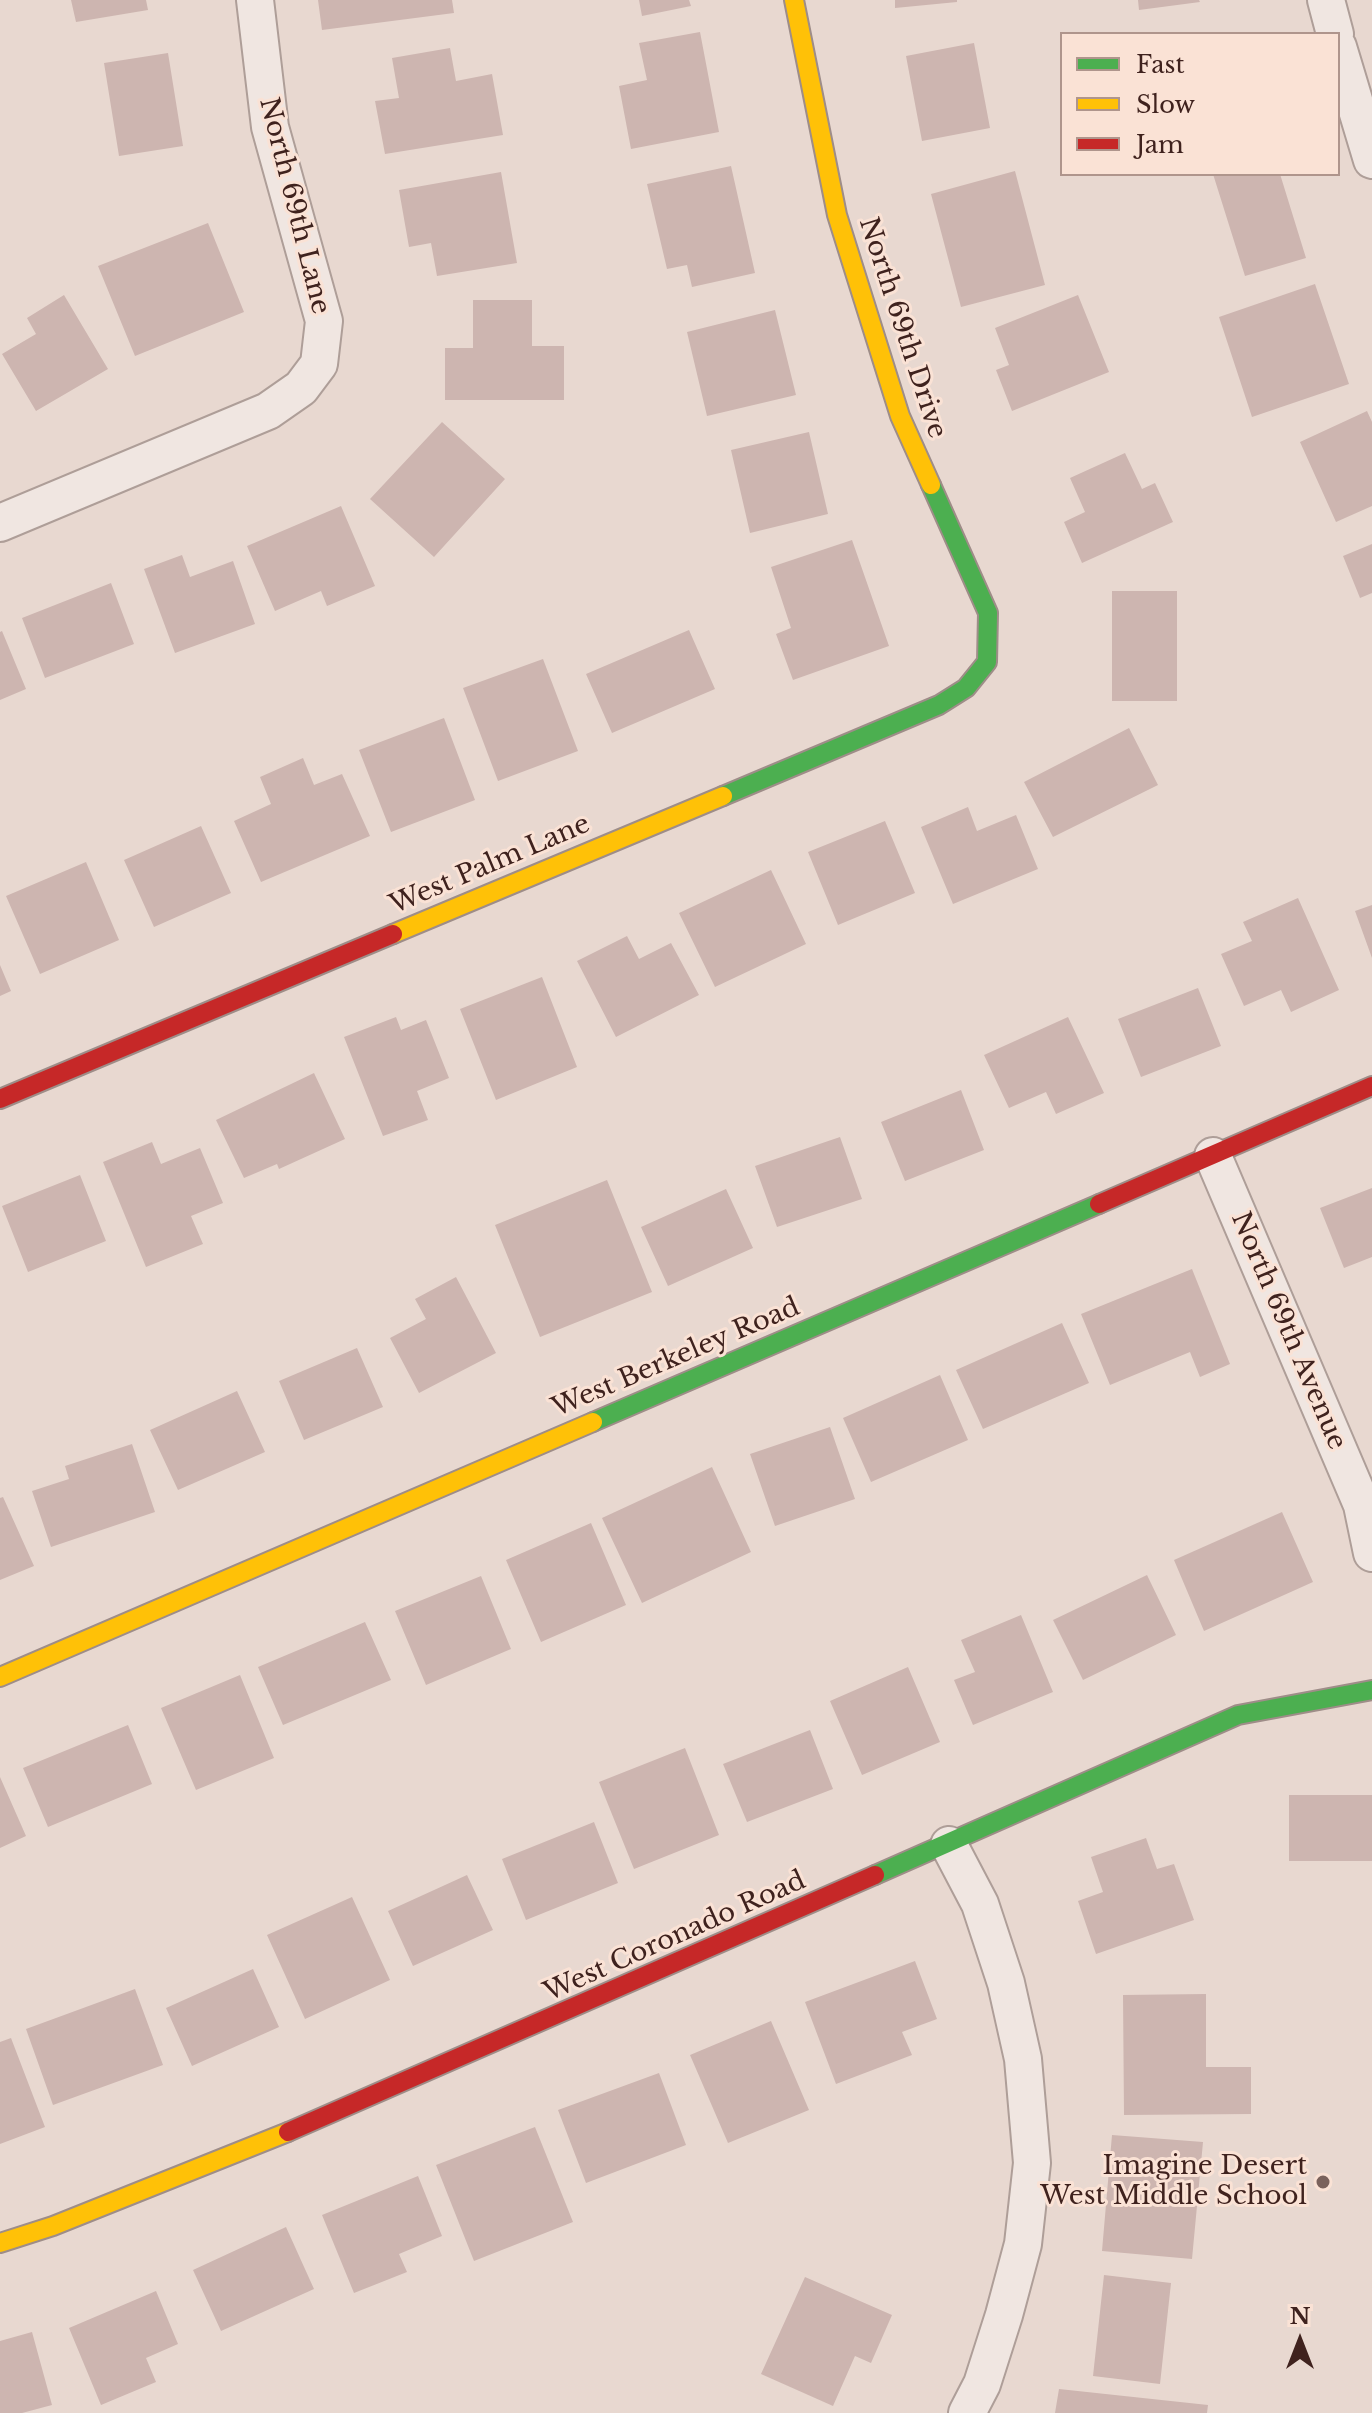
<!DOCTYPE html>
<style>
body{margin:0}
#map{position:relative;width:1372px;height:2413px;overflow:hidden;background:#e8d8d0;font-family:"Libre Baskerville",serif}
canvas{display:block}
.legend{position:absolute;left:1060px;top:32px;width:280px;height:144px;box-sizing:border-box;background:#fae2d5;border:2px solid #af958c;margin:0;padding:10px 14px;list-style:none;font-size:24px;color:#3f221e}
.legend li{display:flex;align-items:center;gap:16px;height:40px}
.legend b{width:40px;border:2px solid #af958c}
.north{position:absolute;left:1260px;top:2301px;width:80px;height:80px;-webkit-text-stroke:6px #fae2d5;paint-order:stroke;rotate:0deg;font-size:22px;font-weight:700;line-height:32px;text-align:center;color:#3f221e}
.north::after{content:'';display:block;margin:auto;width:28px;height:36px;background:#3f221e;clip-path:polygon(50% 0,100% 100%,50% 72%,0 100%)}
</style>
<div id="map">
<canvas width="1372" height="2413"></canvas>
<ul class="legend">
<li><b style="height:10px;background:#4caf50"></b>Fast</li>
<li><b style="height:10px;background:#ffc107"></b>Slow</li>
<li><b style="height:10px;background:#c62828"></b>Jam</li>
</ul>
<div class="north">N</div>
</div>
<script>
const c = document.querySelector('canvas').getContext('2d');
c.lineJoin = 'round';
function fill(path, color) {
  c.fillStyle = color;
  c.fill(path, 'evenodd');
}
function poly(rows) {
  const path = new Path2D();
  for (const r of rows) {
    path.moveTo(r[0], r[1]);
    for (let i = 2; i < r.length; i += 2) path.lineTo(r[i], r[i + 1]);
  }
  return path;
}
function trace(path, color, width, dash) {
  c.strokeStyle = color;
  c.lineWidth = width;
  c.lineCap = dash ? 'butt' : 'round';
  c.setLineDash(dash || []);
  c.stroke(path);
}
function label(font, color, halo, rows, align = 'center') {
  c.font = font + ' "Libre Baskerville",serif';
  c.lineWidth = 6;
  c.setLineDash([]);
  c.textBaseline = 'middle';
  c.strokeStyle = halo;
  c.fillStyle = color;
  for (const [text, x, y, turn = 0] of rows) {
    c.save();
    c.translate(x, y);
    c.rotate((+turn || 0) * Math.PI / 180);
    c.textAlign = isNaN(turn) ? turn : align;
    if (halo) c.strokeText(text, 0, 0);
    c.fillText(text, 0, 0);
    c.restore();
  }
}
fill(poly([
 [71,0,146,0,148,10,76,22],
 [318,0,452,0,454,13,322,30],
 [639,0,689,0,691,6,642,16],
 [895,0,957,0,957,2,895,8],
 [1138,0,1199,0,1200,2,1139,10],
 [700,32,719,132,631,149,619,86,647,80,639,43],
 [974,43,990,128,922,141,906,56],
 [450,48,456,81,492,74,503,135,385,154,375,101,399,98,392,58],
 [168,53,183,146,119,156,104,63],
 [731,166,755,273,692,287,687,265,667,269,647,184],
 [1015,171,1045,285,961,307,931,194],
 [501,172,517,263,437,276,431,243,409,247,399,190],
 [1213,174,1280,174,1306,258,1245,276],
 [208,223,244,312,135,356,98,266],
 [1315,284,1349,384,1252,417,1219,317],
 [64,295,108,369,36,411,2,354,36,334,27,318],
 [1078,295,1109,372,1012,411,996,370,1009,365,995,328],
 [473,300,532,300,532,346,564,346,564,400,445,400,445,348,473,348],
 [775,310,796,395,707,416,687,332],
 [1367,411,1372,422,1372,506,1336,522,1300,442],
 [442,422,505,479,434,557,370,499],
 [809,432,828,514,750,533,731,450],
 [1125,453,1142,489,1155,483,1173,522,1082,563,1064,522,1085,512,1070,478],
 [341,506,375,586,327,606,321,591,275,611,247,546],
 [852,540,889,646,793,680,776,634,791,628,771,567],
 [1372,544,1372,593,1360,598,1343,556],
 [182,555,190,577,233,561,255,624,175,653,144,569],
 [111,583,134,644,45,678,22,618],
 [1112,591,1177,591,1177,701,1112,701],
 [689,630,715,689,612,733,586,674],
 [2,631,26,689,0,700,0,632],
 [543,659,578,751,498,781,463,688],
 [444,718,475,800,391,832,359,750],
 [1129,728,1158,785,1053,837,1024,782],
 [303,758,314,785,342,774,370,836,261,882,234,821,271,804,260,777],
 [968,807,977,831,1016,815,1038,869,953,904,921,827],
 [885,821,915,893,838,925,808,852],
 [201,826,231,893,154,927,124,860],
 [86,862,119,940,40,974,6,896],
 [771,870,806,944,715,987,679,913],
 [1298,898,1339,990,1291,1012,1281,990,1244,1006,1221,954,1252,941,1243,922],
 [1372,905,1372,958,1355,911],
 [627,936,639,959,671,943,699,995,616,1037,577,961],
 [0,965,11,991,0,996],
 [542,977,577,1067,496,1100,460,1009],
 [1198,988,1221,1046,1141,1077,1118,1019],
 [396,1017,401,1030,426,1020,449,1078,417,1091,428,1120,383,1136,344,1037],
 [1068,1017,1104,1093,1056,1114,1046,1092,1009,1108,984,1055],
 [314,1073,345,1139,279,1169,277,1164,244,1178,216,1120],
 [961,1090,984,1150,905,1181,881,1122],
 [840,1137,862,1199,777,1227,755,1166],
 [152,1142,161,1164,200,1148,223,1203,191,1216,203,1244,146,1267,103,1162],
 [80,1175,106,1241,28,1272,2,1206],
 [607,1180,652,1292,540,1337,495,1225],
 [1372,1188,1372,1257,1344,1268,1320,1208],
 [726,1189,753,1248,668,1286,641,1227],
 [1192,1269,1230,1364,1200,1377,1190,1352,1110,1385,1081,1314],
 [456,1277,496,1353,419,1393,390,1338,426,1319,415,1299],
 [1062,1323,1089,1383,983,1429,956,1370],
 [357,1348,383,1407,304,1440,279,1381],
 [940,1375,968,1440,871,1482,843,1418],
 [237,1391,265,1452,178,1490,150,1430],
 [830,1427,855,1499,775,1526,750,1454],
 [132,1444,155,1512,51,1547,32,1491,69,1479,65,1466],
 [712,1467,751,1552,642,1603,602,1518],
 [3,1497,34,1566,0,1580,0,1498],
 [1282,1512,1313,1582,1204,1631,1174,1560],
 [591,1523,626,1605,541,1642,506,1560],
 [1147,1575,1176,1635,1083,1680,1053,1620],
 [481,1576,511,1649,426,1685,395,1611],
 [1021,1615,1053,1692,973,1725,954,1680,975,1672,961,1640],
 [365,1622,391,1680,283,1725,258,1667],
 [908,1667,940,1742,862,1775,830,1701],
 [240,1675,274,1758,196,1790,161,1708],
 [128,1725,152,1784,48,1827,23,1768],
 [810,1730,833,1789,747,1822,723,1764],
 [685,1748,719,1835,634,1869,599,1782],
 [0,1777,26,1836,0,1848],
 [1289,1795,1372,1795,1372,1861,1289,1861],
 [594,1822,618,1883,526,1920,502,1859],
 [1146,1838,1157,1869,1174,1864,1194,1920,1096,1954,1078,1901,1103,1892,1091,1857],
 [467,1875,493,1930,413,1966,388,1911],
 [352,1897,390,1980,305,2019,267,1935],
 [915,1961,937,2019,902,2032,912,2055,836,2084,805,2002],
 [253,1969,279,2027,192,2066,166,2008],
 [135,1989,163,2065,53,2105,26,2029],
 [1206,1994,1206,2067,1251,2067,1251,2114,1124,2115,1123,1995],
 [771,2021,809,2110,728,2143,690,2055],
 [11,2038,45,2127,0,2144,0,2042],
 [659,2073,686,2145,586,2183,558,2110],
 [535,2127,573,2222,474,2261,436,2165],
 [1112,2135,1203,2142,1192,2259,1102,2251],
 [418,2176,442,2236,399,2254,407,2272,354,2293,322,2215],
 [286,2227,314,2289,221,2331,193,2270],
 [1104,2275,1171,2283,1160,2384,1093,2376],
 [805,2277,892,2315,871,2363,855,2356,833,2406,761,2374],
 [156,2291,178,2344,146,2358,156,2382,101,2405,69,2328],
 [32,2332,52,2405,22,2413,0,2413,0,2341],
 [1059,2389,1208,2405,1207,2413,1055,2413]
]), '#cdb5b0');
const street = poly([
 [1326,0,1335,34],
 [1338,47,1372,160],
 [0,523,268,411,301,388,319,364,324,321,270,127,255,0],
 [1213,1156,1362,1505,1372,1553],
 [949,1845,980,1904,1006,1983,1023,2059,1032,2163,1023,2244,1004,2315,982,2384,967,2413]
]);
const fast = poly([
 [723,796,939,705,966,688,987,662,988,613,931,485],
 [593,1422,1099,1204],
 [875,1875,1238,1715,1372,1690]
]);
const slow = poly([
 [794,0,837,215,900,416,931,485],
 [393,934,723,796],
 [0,1677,593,1422],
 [0,2243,53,2226,288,2132]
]);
const jam = poly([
 [0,1099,393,934],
 [1099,1204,1372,1086],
 [288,2132,875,1875]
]);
trace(street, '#ae9e98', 40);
trace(fast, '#9e8d88', 22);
trace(slow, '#9e8d88', 22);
trace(jam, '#9e8d88', 22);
trace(street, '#f0e6e1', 36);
trace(fast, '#4caf50', 18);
trace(slow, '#ffc107', 18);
trace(jam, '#c62828', 18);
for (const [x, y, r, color] of [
 [1323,2182,8,"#7a625c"]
]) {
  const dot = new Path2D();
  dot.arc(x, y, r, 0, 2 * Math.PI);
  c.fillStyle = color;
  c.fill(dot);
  trace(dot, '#fae2d5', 3);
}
label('26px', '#3f221e', '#fae2d5', [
 ["North 69th Lane",294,206,76],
 ["North 69th Drive",902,328,72],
 ["West Palm Lane",490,865,-23],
 ["North 69th Avenue",1288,1331,67],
 ["West Berkeley Road",676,1358,-23],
 ["West Coronado Road",675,1937,-24]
]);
label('26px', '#3f221e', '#fae2d5', [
 ["Imagine Desert",1307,2167],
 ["West Middle School",1307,2197]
], 'right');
</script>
